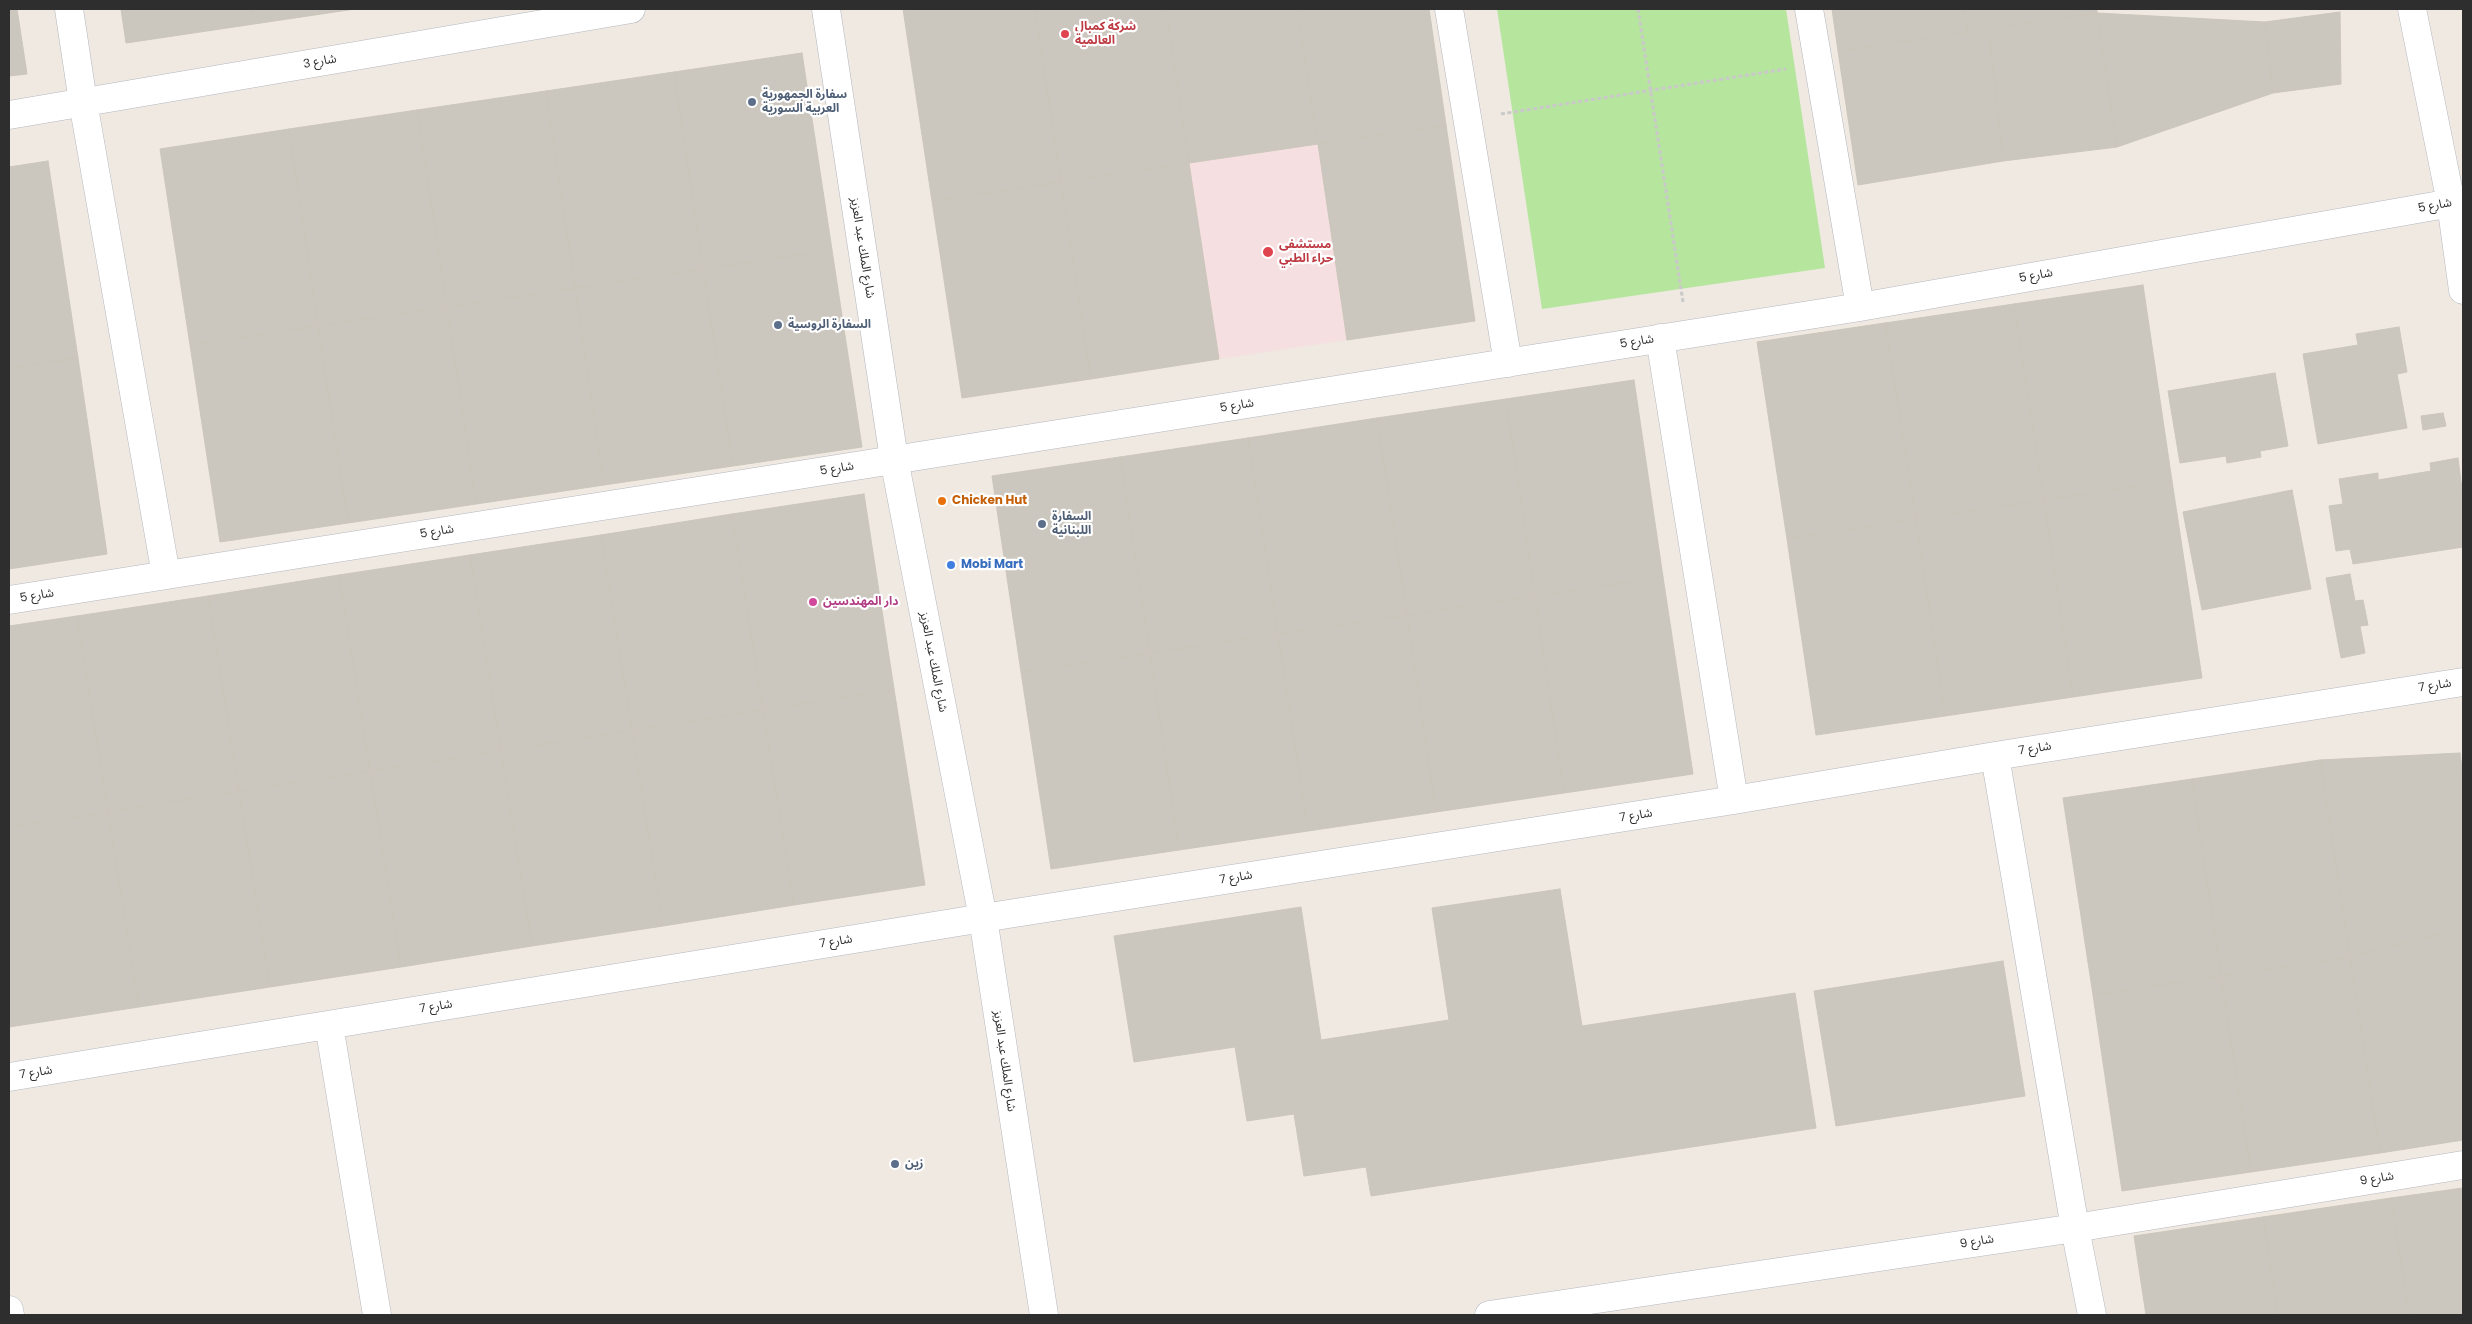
<!DOCTYPE html>
<meta charset="utf-8">
<style>
body{margin:0}
#map{position:relative;width:2472px;height:1324px;overflow:hidden;background:#efe9e1;font-family:Poppins,sans-serif}
canvas{display:block}
.frame{position:absolute;inset:0;border:10px solid #2e2e2e;pointer-events:none}
</style>
<div id="map">
<canvas width="2472" height="1324"></canvas>
<div class="frame"></div>
</div>
<script>
const c = document.querySelector('canvas').getContext('2d');
c.lineJoin = 'round';
function fill(path, color) {
  c.fillStyle = color;
  c.fill(path, 'evenodd');
}
function poly(rows) {
  const path = new Path2D();
  for (const r of rows) {
    path.moveTo(r[0], r[1]);
    for (let i = 2; i < r.length; i += 2) path.lineTo(r[i], r[i + 1]);
  }
  return path;
}
function trace(path, color, width, dash) {
  c.strokeStyle = color;
  c.lineWidth = width;
  c.lineCap = dash ? 'butt' : 'round';
  c.setLineDash(dash || []);
  c.stroke(path);
}
function label(font, color, halo, rows, align = 'center') {
  c.font = font + ' Poppins,"Noto Sans Arabic",sans-serif';
  c.lineWidth = 4.5;
  c.setLineDash([]);
  c.textBaseline = 'middle';
  c.strokeStyle = halo;
  c.fillStyle = color;
  for (const [text, x, y, turn = 0] of rows) {
    c.save();
    c.translate(x, y);
    c.rotate((+turn || 0) * Math.PI / 180);
    c.textAlign = isNaN(turn) ? turn : align;
    if (halo) c.strokeText(text, 0, 0);
    c.fillText(text, 0, 0);
    c.restore();
  }
}
fill(poly([
 [1318,144,1347,340,1219,359,1189,163]
]), '#f5dfe0');
fill(poly([
 [1497,9,1786,9,1825,268,1542,309]
]), '#b6e59e');
const building = poly([
 [9,9,17,9,27,74,9,76,9,9],
 [121,9,252,9,254,24,126,43,121,9],
 [252,9,355,9,254,24,252,9],
 [903,9,1035,9,1061,182,932,201,903,9],
 [1035,9,1166,9,1189,163,1061,182,1035,9],
 [1166,9,1297,9,1318,144,1189,163,1166,9],
 [1297,9,1429,9,1446,125,1318,144,1297,9],
 [1832,9,1964,9,1968,32,1838,51,1832,9],
 [1964,9,2097,9,2097,13,1968,32,1964,9],
 [2340,12,2341,84,2273,93,2265,22,2340,12],
 [2097,13,2265,22,2273,93,2117,147,2097,13],
 [2097,13,2117,147,2003,161,1989,29,2097,13],
 [1989,29,2003,161,1858,185,1838,51,1989,29],
 [802,53,832,250,703,269,674,72,802,53],
 [674,72,703,269,575,288,546,91,674,72],
 [546,91,575,288,447,307,417,110,546,91],
 [417,110,447,307,318,326,289,129,417,110],
 [1446,125,1475,321,1347,340,1318,144,1446,125],
 [289,129,318,326,190,345,160,149,289,129],
 [48,161,78,358,9,368,9,167,48,161],
 [1189,163,1219,359,1091,379,1061,182,1189,163],
 [1061,182,1091,379,962,398,932,201,1061,182],
 [832,250,862,447,733,466,703,269,832,250],
 [703,269,733,466,604,485,575,288,703,269],
 [2143,285,2172,481,2044,500,2014,304,2143,285],
 [575,288,604,485,476,504,447,307,575,288],
 [2014,304,2044,500,1916,519,1885,323,2014,304],
 [447,307,476,504,348,523,318,326,447,307],
 [1885,323,1916,519,1787,539,1757,342,1885,323],
 [318,326,348,523,220,542,190,345,318,326],
 [2399,327,2407,372,2397,374,2407,428,2318,444,2303,354,2358,345,2356,334,2399,327],
 [78,358,107,554,9,569,9,368,78,358],
 [2275,373,2288,446,2260,451,2261,457,2227,463,2226,456,2180,463,2168,391,2275,373],
 [1634,380,1663,577,1535,596,1506,399,1634,380],
 [1506,399,1535,596,1407,615,1377,418,1506,399],
 [2443,413,2446,426,2423,430,2421,416,2443,413],
 [1377,418,1407,615,1278,634,1248,438,1377,418],
 [1248,438,1278,634,1150,653,1120,457,1248,438],
 [1120,457,1150,653,1021,672,992,476,1120,457],
 [2458,458,2463,497,2463,547,2353,564,2350,549,2336,551,2329,506,2343,504,2339,479,2378,473,2378,480,2431,471,2430,463,2458,458],
 [2172,481,2202,678,2073,697,2044,500,2172,481],
 [2292,490,2311,589,2202,610,2183,512,2292,490],
 [864,494,894,689,763,710,732,514,864,494],
 [2044,500,2073,697,1945,716,1916,519,2044,500],
 [732,514,763,710,632,730,601,535,732,514],
 [1916,519,1945,716,1816,735,1787,539,1916,519],
 [601,535,632,730,501,751,470,555,601,535],
 [470,555,501,751,370,771,339,575,470,555],
 [2350,574,2355,601,2363,600,2368,625,2360,626,2365,653,2341,658,2326,578,2350,574],
 [339,575,370,771,239,791,208,596,339,575],
 [1663,577,1693,774,1564,793,1535,596,1663,577],
 [208,596,239,791,108,812,77,616,208,596],
 [1535,596,1564,793,1436,812,1407,615,1535,596],
 [1407,615,1436,812,1308,831,1278,634,1407,615],
 [77,616,108,812,9,827,9,626,77,616],
 [1278,634,1308,831,1179,850,1150,653,1278,634],
 [1150,653,1179,850,1051,869,1021,672,1150,653],
 [894,689,925,885,794,905,763,710,894,689],
 [763,710,794,905,663,926,632,730,763,710],
 [632,730,663,926,532,946,501,751,632,730],
 [501,751,532,946,401,967,370,771,501,751],
 [2460,753,2463,775,2463,928,2350,957,2320,760,2460,753],
 [2320,760,2350,957,2221,976,2192,779,2320,760],
 [370,771,401,967,270,987,239,791,370,771],
 [2192,779,2221,976,2093,995,2063,798,2192,779],
 [239,791,270,987,139,1007,108,812,239,791],
 [108,812,139,1007,9,1027,9,827,108,812],
 [1560,889,1582,1026,1795,993,1816,1128,1371,1196,1366,1167,1304,1176,1294,1114,1247,1121,1235,1047,1134,1062,1114,936,1301,907,1321,1040,1449,1020,1432,908,1560,889],
 [2463,928,2463,1140,2380,1153,2350,957,2463,928],
 [2350,957,2380,1153,2251,1172,2221,976,2350,957],
 [2003,961,2025,1096,1836,1126,1814,991,2003,961],
 [2221,976,2251,1172,2122,1191,2093,995,2221,976],
 [2463,1188,2463,1315,2409,1315,2391,1198,2463,1188],
 [2391,1198,2409,1315,2278,1315,2263,1217,2391,1198],
 [2263,1217,2278,1315,2146,1315,2134,1236,2263,1217]
]);
fill(building, '#cbc7bf');
trace(building, '#cbc5ba', 1);
const street = poly([
 [69,9,83,102,166,575],
 [1449,9,1508,363],
 [1809,9,1860,307],
 [2412,9,2451,203,2463,290],
 [9,115,631,9],
 [1660,338,1734,800],
 [9,600,1860,307,2463,201],
 [1995,756,2075,1228,2092,1315],
 [329,1025,377,1315],
 [9,1077,983,918,1734,800,1995,756,2463,682],
 [9,1310,10,1315],
 [1489,1315,2075,1228,2463,1165]
]);
const secondary = poly([
 [826,9,894,459,983,918,1044,1315]
]);
trace(street, '#b4b7c1', 29);
trace(secondary, '#b4b7c1', 29);
trace(poly([
 [1638,9,1683,302],
 [1501,114,1786,69]
]), '#c9c9c9', 3, [4, 2.5]);
trace(street, '#fff', 28);
trace(secondary, '#fff', 28);
for (const [x, y, r, color] of [
 [1065,34,5,"#e0444e"],
 [752,102,5,"#5c6f8a"],
 [1268,252,6,"#e0444e"],
 [778,325,5,"#5c6f8a"],
 [942,501,5,"#e8710a"],
 [1042,524,5,"#5c6f8a"],
 [951,565,5,"#3f7fe0"],
 [813,602,5,"#d1479c"],
 [895,1164,5,"#5c6f8a"]
]) {
  const dot = new Path2D();
  dot.arc(x, y, r, 0, 2 * Math.PI);
  c.fillStyle = color;
  c.fill(dot);
  trace(dot, '#fff', 2);
}
label('bold 12px', '#be3a42', '#fff', [
 ["شركة كمبال",1075,27],
 ["العالمية",1075,41],
 ["مستشفى",1279,245],
 ["حراء الطبي",1279,259]
], 'left');
label('12px', '#2e2e2e', '#fff', [
 ["شارع 3",320,62,-10],
 ["شارع 5",2435,206,-10],
 ["شارع الملك عبد العزيز",862,248,81],
 ["شارع 5",2036,276,-10],
 ["شارع 5",1637,342,-9],
 ["شارع 5",1237,406,-9],
 ["شارع 5",837,469,-9],
 ["شارع 5",437,532,-9],
 ["شارع 5",37,596,-9],
 ["شارع الملك عبد العزيز",933,662,79],
 ["شارع 7",2435,686,-9],
 ["شارع 7",2035,749,-9],
 ["شارع 7",1636,816,-9],
 ["شارع 7",1236,878,-9],
 ["شارع 7",836,942,-9],
 ["شارع 7",436,1007,-9],
 ["شارع الملك عبد العزيز",1004,1061,82],
 ["شارع 7",36,1073,-9],
 ["شارع 9",2377,1179,-9],
 ["شارع 9",1977,1242,-9]
]);
label('bold 12px', '#4e5e75', '#fff', [
 ["سفارة الجمهورية",762,95],
 ["العربية السورية",762,109],
 ["السفارة الروسية",788,325],
 ["السفارة",1052,517],
 ["اللبنانية",1052,531],
 ["زين",905,1164]
], 'left');
label('bold 12px', '#c56008', '#fff', [
 ["Chicken Hut",952,501]
], 'left');
label('bold 12px', '#366cbe', '#fff', [
 ["Mobi Mart",961,565]
], 'left');
label('bold 12px', '#b23c85', '#fff', [
 ["دار المهندسين",823,602]
], 'left');
</script>
